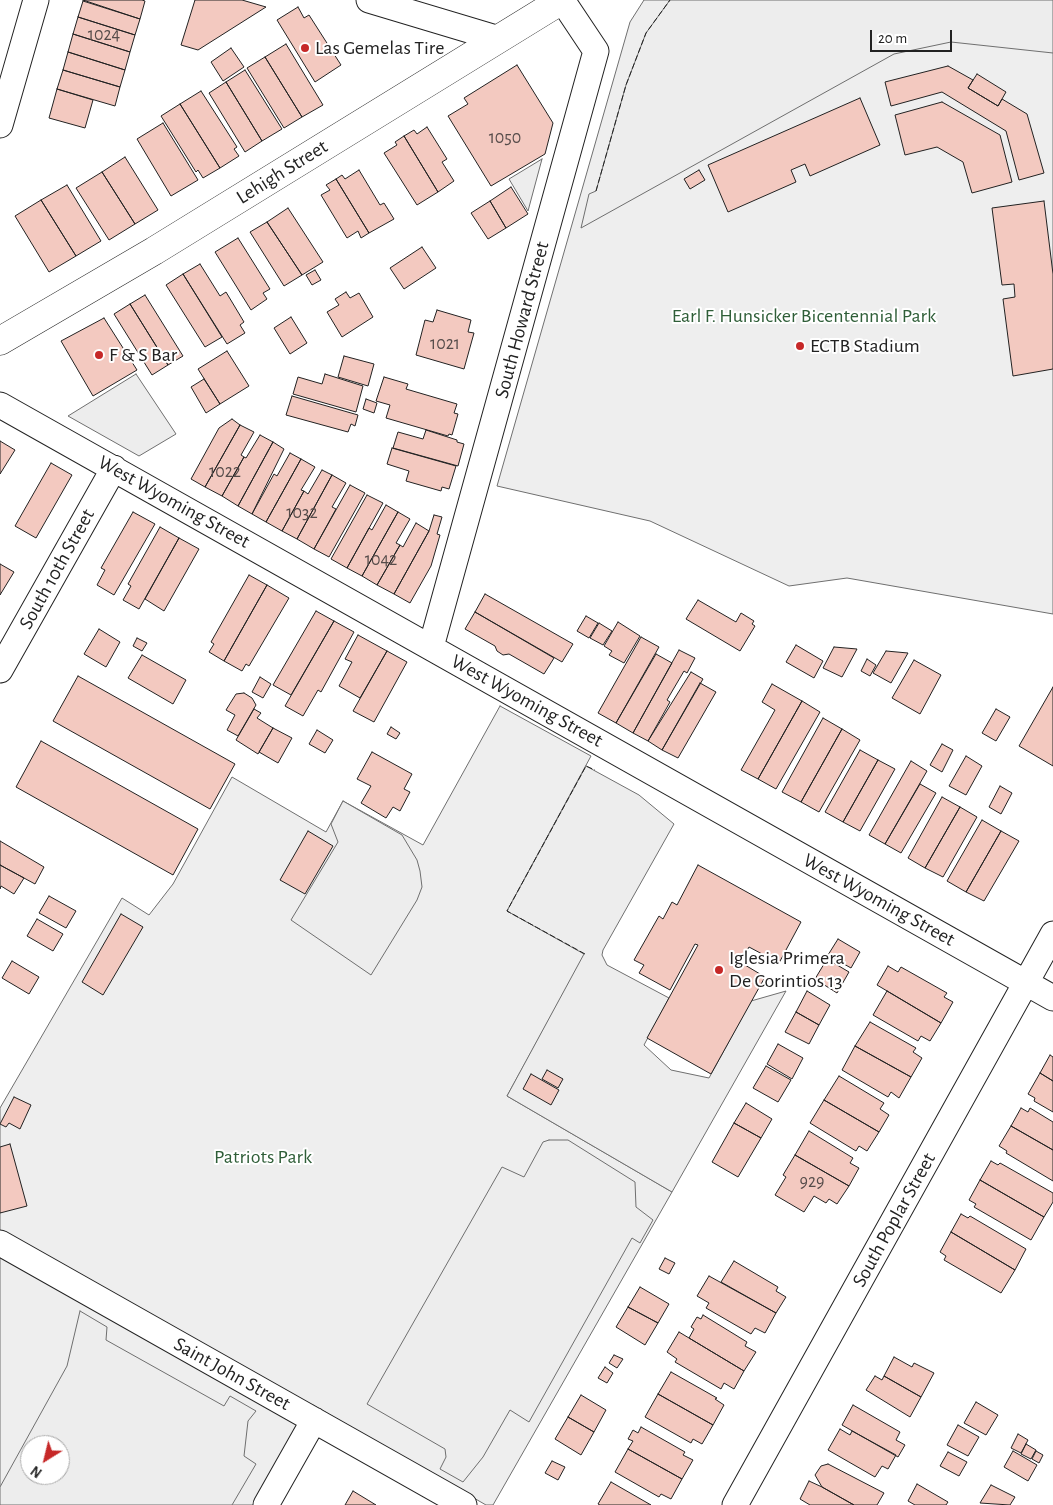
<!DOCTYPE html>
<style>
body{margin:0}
#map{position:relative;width:1053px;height:1505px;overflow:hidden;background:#fff;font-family:"Alegreya Sans",sans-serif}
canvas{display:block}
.north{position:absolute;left:20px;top:1435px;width:50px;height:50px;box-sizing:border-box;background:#fff;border:1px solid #a7a7a7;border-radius:50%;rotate:216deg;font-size:14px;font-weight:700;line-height:20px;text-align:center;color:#222}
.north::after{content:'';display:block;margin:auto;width:18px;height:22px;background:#c62828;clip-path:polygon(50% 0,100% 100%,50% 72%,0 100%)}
.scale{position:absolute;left:870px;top:30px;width:82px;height:22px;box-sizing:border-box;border:2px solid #222;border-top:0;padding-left:6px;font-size:15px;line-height:18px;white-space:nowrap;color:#222;-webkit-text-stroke:4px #fff;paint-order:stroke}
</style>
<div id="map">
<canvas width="1053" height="1505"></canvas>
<div class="north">N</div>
<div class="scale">20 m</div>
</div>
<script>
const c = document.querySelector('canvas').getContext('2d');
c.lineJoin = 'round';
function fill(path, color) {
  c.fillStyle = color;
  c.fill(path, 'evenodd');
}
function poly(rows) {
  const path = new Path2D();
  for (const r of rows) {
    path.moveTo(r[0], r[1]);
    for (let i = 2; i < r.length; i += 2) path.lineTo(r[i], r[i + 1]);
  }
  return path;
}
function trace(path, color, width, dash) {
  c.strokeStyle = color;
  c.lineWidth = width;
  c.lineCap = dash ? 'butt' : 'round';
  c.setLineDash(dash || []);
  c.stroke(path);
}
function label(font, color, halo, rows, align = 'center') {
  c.font = font + ' "Alegreya Sans",sans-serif';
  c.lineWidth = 4;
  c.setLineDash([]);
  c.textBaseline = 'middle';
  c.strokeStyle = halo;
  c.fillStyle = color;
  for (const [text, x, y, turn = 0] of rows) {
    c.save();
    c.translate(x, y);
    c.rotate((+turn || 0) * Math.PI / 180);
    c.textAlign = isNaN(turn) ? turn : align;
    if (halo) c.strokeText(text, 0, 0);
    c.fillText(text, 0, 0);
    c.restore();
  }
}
const green = poly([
 [644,0,1053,0,1053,614,847,578,789,586,650,521,497,486,630,22,644,0],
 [500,706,591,756,507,911,585,954,507,1096,672,1192,493,1505,486,1505,313,1405,255,1505,0,1505,0,1108,122,898,149,915,173,884,232,777,326,832,343,801,423,845,500,706],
 [30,1445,60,1445,60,1475,30,1475,30,1445]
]);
fill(green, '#eee');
trace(green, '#6f6f6f', 1);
const parking = poly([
 [670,0,1053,0,1053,53,951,42,894,54,581,228,589,194,596,191,626,85,646,33,670,0],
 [542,159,528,211,509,179,542,159],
 [136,374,176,434,139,456,68,416,136,374],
 [586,766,639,795,674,824,603,950,602,955,607,965,669,998,644,1045,671,1070,709,1078,751,1001,786,991,672,1192,507,1096,584,954,507,911,586,766],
 [343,801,402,835,417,860,420,871,422,887,417,900,371,975,291,920,338,842,331,824,343,801],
 [549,1140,568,1140,635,1182,636,1207,653,1220,640,1243,632,1238,529,1422,510,1410,483,1457,463,1482,440,1469,446,1457,445,1449,367,1404,502,1167,524,1177,543,1142,549,1140],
 [80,1311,107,1327,106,1340,224,1406,230,1396,256,1411,248,1421,244,1456,256,1464,232,1505,0,1505,0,1487,67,1366,80,1311],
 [30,1445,60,1445,60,1475,30,1475,30,1445]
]);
fill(parking, '#ededed');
trace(parking, '#6f6f6f', 1);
const building = poly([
 [83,0,142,0,145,1,140,19,83,0],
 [195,0,242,0,266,7,198,50,181,45,195,0],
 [83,1,140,19,135,35,78,17,83,1],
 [298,7,304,18,309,15,341,65,315,82,277,20,298,7],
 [78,17,135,35,130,52,73,34,78,17],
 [73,34,130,52,125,70,68,52,73,34],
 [286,44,323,105,302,117,265,57,286,44],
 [231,48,244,67,223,81,211,62,231,48],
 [68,52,125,70,120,87,63,70,68,52],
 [265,57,302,117,284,128,247,68,265,57],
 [517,65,553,123,545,154,491,186,448,116,468,104,464,98,517,65],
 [948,66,973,80,968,88,998,106,1002,99,1027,114,1044,173,1019,180,1006,131,942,92,891,106,885,82,948,66],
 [63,70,120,87,115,106,57,89,63,70],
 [245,70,282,129,262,141,226,82,245,70],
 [977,74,1006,92,998,106,968,88,977,74],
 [226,82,262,141,245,152,209,93,226,82],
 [57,89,93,100,85,128,49,118,57,89],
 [201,91,237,147,234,149,239,156,220,168,180,104,201,91],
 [860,98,880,145,810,176,805,164,791,170,796,182,728,212,708,165,860,98],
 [942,102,1000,135,1012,182,972,193,963,162,937,147,905,155,895,115,942,102],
 [180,104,220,168,203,178,198,170,196,172,161,116,180,104],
 [163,123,198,180,171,196,137,139,163,123],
 [427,127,447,159,442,162,454,181,438,192,404,136,414,130,417,134,427,127],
 [404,136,438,192,417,205,384,153,397,145,395,142,404,136],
 [125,157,158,210,135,224,102,172,125,157],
 [359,170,380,205,384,203,394,219,369,233,336,179,342,175,345,179,359,170],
 [699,170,705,180,690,189,684,179,699,170],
 [102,172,135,224,109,240,76,188,102,172],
 [336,179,369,233,361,238,358,231,347,238,321,195,330,190,326,185,336,179],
 [67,185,101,241,76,256,41,200,67,185],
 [511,187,528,214,506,228,490,201,511,187],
 [41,200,76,256,49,272,15,216,41,200],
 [490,201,506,228,488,239,471,213,490,201],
 [1044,201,1053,274,1053,369,1013,376,1003,299,1015,297,1014,284,1002,285,992,208,1044,201],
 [288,208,323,262,302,275,267,222,288,208],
 [267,222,302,275,284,286,250,232,267,222],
 [238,238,270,289,263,293,267,299,251,310,215,252,238,238],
 [422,247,436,268,404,289,390,268,422,247],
 [200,264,220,296,226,292,244,322,240,325,245,333,227,344,183,274,200,264],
 [315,270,321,280,312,285,306,275,315,270],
 [183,274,222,337,205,347,166,285,183,274],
 [346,292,350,298,359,293,373,317,342,337,327,312,339,305,335,299,346,292],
 [145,295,183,356,168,365,130,304,145,295],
 [130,304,168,365,152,375,114,314,130,304],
 [437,310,471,320,468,332,474,333,464,369,416,355,425,320,433,322,437,310],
 [291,317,307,343,290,354,274,328,291,317],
 [104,318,137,370,93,396,61,341,104,318],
 [227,351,249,386,220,404,198,369,227,351],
 [344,356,374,364,368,386,338,377,344,356],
 [325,374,363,386,356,412,293,394,298,377,322,384,325,374],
 [384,377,408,384,406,389,457,404,454,413,458,414,452,435,449,434,448,436,386,418,390,405,376,401,384,377],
 [204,379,220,404,206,413,191,387,204,379],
 [292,396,358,415,355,426,351,424,348,432,286,415,292,396],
 [366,399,377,403,374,413,363,409,366,399],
 [232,419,240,425,205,487,191,479,219,428,232,419],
 [240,425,254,432,241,455,244,457,222,496,205,487,240,425],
 [426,430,457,440,457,442,464,444,458,466,393,448,398,432,423,439,426,430],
 [260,435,273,442,238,506,222,496,244,457,246,458,260,435],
 [0,441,15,450,0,474,0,441],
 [273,442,284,449,252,514,238,506,273,442],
 [392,448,456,466,449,489,442,487,441,491,406,481,409,471,387,464,392,448],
 [290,453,301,459,266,522,252,514,274,474,277,476,290,453],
 [301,459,315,467,301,490,304,491,282,531,266,522,301,459],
 [51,463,72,475,36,538,15,526,51,463],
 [322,470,332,475,297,539,282,531,304,491,308,494,322,470],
 [332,475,346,483,332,507,336,509,314,549,297,539,332,475],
 [350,485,365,493,329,557,314,549,350,485],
 [367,495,383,503,347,568,331,559,367,495],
 [386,505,398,512,362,576,347,568,369,528,372,530,386,505],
 [133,512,155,524,114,595,97,585,105,570,101,568,133,512],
 [398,512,410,519,396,543,400,545,377,585,362,576,398,512],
 [434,515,442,517,437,534,440,535,431,566,410,603,394,594,429,531,434,515],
 [416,523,429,531,394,594,377,585,400,545,403,547,416,523],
 [160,527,179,538,139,609,123,600,131,586,128,584,160,527],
 [179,538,199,549,164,611,145,599,179,538],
 [0,564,14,572,0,595,0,564],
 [249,575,267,585,224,661,209,652,214,644,211,642,249,575],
 [267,585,289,598,249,666,246,664,242,671,224,661,267,585],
 [485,594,573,644,562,662,475,612,485,594],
 [698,600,736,622,741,613,754,621,752,624,755,626,740,651,686,619,698,600],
 [316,611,334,621,291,695,273,685,316,611],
 [475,612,554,658,544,674,509,654,503,655,497,651,495,646,465,629,475,612],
 [586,616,598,623,589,638,577,631,586,616],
 [334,621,354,632,321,692,318,690,303,716,285,706,334,621],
 [618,622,640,636,624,663,609,655,612,651,604,646,618,622],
 [599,623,612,631,603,645,590,638,599,623],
 [99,629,120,642,106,667,84,654,99,629],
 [358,635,387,651,360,698,339,686,352,662,345,659,358,635],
 [641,637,659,647,616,723,598,713,641,637],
 [137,638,147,643,142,651,133,646,137,638],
 [796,645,823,661,814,678,786,662,796,645],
 [834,647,857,649,842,677,823,668,834,647],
 [679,650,695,658,687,673,684,671,667,700,670,702,648,741,633,733,679,650],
 [387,651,407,662,374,722,353,711,387,651],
 [886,651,908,653,891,683,873,673,886,651],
 [656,654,672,663,633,733,616,723,656,654],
 [142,655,186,680,173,704,128,678,142,655],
 [867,659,876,665,870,676,861,671,867,659],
 [914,660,941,675,920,714,892,698,914,660],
 [691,672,703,679,662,750,648,741,691,672],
 [78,676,235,764,210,809,53,721,78,676],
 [260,677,271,684,263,698,252,692,260,677],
 [700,683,716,692,678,758,662,750,700,683],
 [772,684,802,701,758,779,741,770,775,710,762,702,772,684],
 [1053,687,1053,766,1019,746,1053,687],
 [244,693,252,698,256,705,238,736,227,730,235,715,226,710,236,694,244,693],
 [802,701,820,712,776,789,758,779,802,701],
 [254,709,261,713,257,718,273,728,258,754,236,740,254,709],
 [996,709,1010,717,996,741,982,733,996,709],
 [823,718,842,729,801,802,782,792,823,718],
 [391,727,400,733,396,739,387,734,391,727],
 [273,728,292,738,278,763,259,752,273,728],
 [842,729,860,740,819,812,801,802,842,729],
 [317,730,333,740,325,753,309,744,317,730],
 [41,741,198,829,173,875,16,787,41,741],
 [942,744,953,750,942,772,930,765,942,744],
 [860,750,878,760,843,822,825,812,860,750],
 [372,752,412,774,404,789,410,792,400,811,393,807,386,818,361,803,371,786,357,779,372,752],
 [966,756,982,766,966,795,949,786,966,756],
 [878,760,895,769,860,831,843,822,878,760],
 [911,761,927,771,885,844,869,835,911,761],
 [920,784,936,793,901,853,885,844,920,784],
 [1000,786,1012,793,1001,814,989,807,1000,786],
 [942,797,960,807,925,868,908,858,942,797],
 [960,807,977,817,943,877,925,868,960,807],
 [982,820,1001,831,966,892,947,881,982,820],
 [308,831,333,846,305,894,280,880,308,831],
 [1001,831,1019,841,984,901,966,892,1001,831],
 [0,841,44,867,35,884,0,865,0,841],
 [0,865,24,878,14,894,1,886,0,889,0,865],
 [698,865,801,922,779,963,749,947,740,962,765,977,711,1074,647,1038,698,945,695,944,670,990,639,973,644,965,634,960,659,916,663,919,672,902,677,905,698,865],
 [49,896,76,911,66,928,39,913,49,896],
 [121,914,143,927,103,995,82,982,121,914],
 [37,919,63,934,53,951,27,936,37,919],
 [838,939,860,952,851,968,828,955,838,939],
 [827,959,849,972,837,993,815,979,827,959],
 [12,961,39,977,29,994,2,978,12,961],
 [888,966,898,972,901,967,947,993,944,997,953,1002,941,1023,877,985,888,966],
 [807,991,830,1005,819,1025,796,1012,807,991],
 [887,991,941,1023,930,1041,921,1036,918,1041,873,1015,887,991],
 [796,1012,819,1025,809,1044,785,1032,796,1012],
 [870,1022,916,1048,913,1052,922,1058,911,1077,855,1046,870,1022],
 [778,1044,803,1058,792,1079,767,1064,778,1044],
 [855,1046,911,1077,899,1098,891,1092,888,1097,842,1070,855,1046],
 [1050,1055,1053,1057,1053,1081,1040,1073,1050,1055],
 [766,1066,791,1080,778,1102,753,1088,766,1066],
 [547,1070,563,1079,558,1088,542,1079,547,1070],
 [1040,1073,1053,1081,1053,1112,1034,1101,1035,1098,1028,1094,1040,1073],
 [531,1074,559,1090,551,1105,523,1089,531,1074],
 [839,1076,884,1103,880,1109,889,1115,879,1132,824,1100,839,1076],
 [14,1097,31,1105,20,1129,9,1123,6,1127,0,1124,14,1097],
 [824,1100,879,1132,867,1151,859,1146,856,1151,810,1123,824,1100],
 [746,1103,772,1119,761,1138,734,1123,746,1103],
 [1021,1108,1028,1112,1030,1108,1053,1122,1053,1150,1011,1126,1021,1108],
 [734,1123,761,1138,738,1177,712,1162,734,1123],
 [1011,1126,1053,1150,1053,1181,1006,1153,1007,1151,999,1146,1011,1126],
 [809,1131,853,1158,850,1163,859,1168,849,1186,795,1155,809,1131],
 [10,1144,27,1206,0,1213,0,1147,10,1144],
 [795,1155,849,1186,837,1204,829,1199,826,1203,814,1196,804,1212,775,1195,786,1177,783,1175,795,1155],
 [991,1161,998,1165,1000,1163,1053,1193,1053,1202,1044,1217,980,1180,991,1161],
 [980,1180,1044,1217,1031,1240,974,1207,976,1204,969,1200,980,1180],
 [961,1214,968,1218,970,1216,1026,1249,1015,1270,951,1232,961,1214],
 [951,1232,1015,1270,1001,1293,944,1260,946,1256,940,1252,951,1232],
 [665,1258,675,1263,669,1274,659,1269,665,1258],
 [734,1261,778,1287,776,1291,786,1297,776,1313,721,1282,734,1261],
 [709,1276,776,1313,765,1333,755,1328,751,1334,706,1308,709,1303,697,1296,709,1276],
 [640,1287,669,1304,658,1323,628,1307,640,1287],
 [628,1307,658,1323,645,1345,616,1327,628,1307],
 [703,1315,747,1342,745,1346,756,1352,744,1371,689,1338,694,1329,691,1327,697,1317,701,1319,703,1315],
 [679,1332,744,1371,734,1389,724,1383,721,1389,675,1362,677,1359,667,1352,679,1332],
 [614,1355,623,1359,617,1368,609,1363,614,1355],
 [894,1357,912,1367,914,1363,934,1373,921,1397,884,1376,894,1357],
 [605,1367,613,1373,607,1383,598,1378,605,1367],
 [671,1372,717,1398,715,1399,724,1405,713,1425,658,1394,671,1372],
 [875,1376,882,1380,884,1376,921,1397,910,1417,866,1390,875,1376],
 [658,1394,713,1425,702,1444,693,1439,691,1443,645,1417,658,1394],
 [581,1395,606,1410,594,1432,568,1417,581,1395],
 [976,1402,998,1415,986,1435,964,1423,976,1402],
 [853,1405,900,1432,896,1440,905,1445,898,1457,842,1425,853,1405],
 [568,1417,594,1432,581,1455,555,1439,568,1417],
 [958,1425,979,1437,968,1456,947,1445,958,1425],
 [641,1427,685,1452,683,1455,693,1460,682,1479,628,1449,633,1441,628,1439,633,1430,638,1433,641,1427],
 [840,1429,850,1435,852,1431,896,1455,888,1469,882,1466,875,1477,828,1450,840,1429],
 [1018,1434,1028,1440,1021,1453,1011,1448,1018,1434],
 [1026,1444,1036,1450,1031,1459,1021,1454,1026,1444],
 [628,1449,682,1479,671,1499,661,1494,659,1497,615,1472,628,1449],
 [1013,1451,1037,1465,1028,1481,1004,1467,1013,1451],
 [1036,1451,1043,1455,1039,1463,1032,1459,1036,1451],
 [948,1452,967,1462,959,1476,940,1466,948,1452],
 [552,1461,565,1467,558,1480,545,1473,552,1461],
 [828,1464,884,1493,877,1505,854,1505,822,1487,815,1475,821,1466,828,1464],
 [809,1481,822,1487,854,1505,810,1505,800,1499,809,1481],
 [611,1482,651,1505,600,1505,598,1504,611,1482],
 [917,1484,948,1502,946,1505,915,1505,908,1501,917,1484],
 [991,1485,1015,1497,1010,1505,980,1503,991,1485],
 [353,1491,376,1505,345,1505,353,1491]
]);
fill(building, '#f3c9c0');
trace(building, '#222', 1);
const minor = poly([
 [369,0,499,39],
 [0,125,36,0],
 [0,405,1053,998],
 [431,647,596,51,562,0],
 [0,670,114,468],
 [0,1243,464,1505],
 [266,1505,314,1420],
 [735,1505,1053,934]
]);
const primary = poly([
 [0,341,154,251,562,0]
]);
trace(minor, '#222', 27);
trace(primary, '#222', 29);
trace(minor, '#fff', 25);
trace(primary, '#fff', 28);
trace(poly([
 [596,191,626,85,646,33,670,0],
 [585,954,507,911,586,766,595,770]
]), '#222', 1, [6, 2.5]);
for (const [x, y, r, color] of [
 [305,48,5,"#c62828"],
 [800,346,5,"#c62828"],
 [99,355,5,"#c62828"],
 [719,970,5,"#c62828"]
]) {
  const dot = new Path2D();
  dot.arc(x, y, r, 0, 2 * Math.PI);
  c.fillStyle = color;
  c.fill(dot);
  trace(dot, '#fff', 2);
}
label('18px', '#564c4a', null, [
 ["1024",104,35],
 ["1050",505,138],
 ["1021",445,344],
 ["1022",225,472],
 ["1032",302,513],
 ["1042",381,560],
 ["929",812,1182]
]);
label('20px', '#222', '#fff', [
 ["Las Gemelas Tire",315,48],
 ["ECTB Stadium",810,346],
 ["F & S Bar",109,355],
 ["Iglesia Primera",729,958],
 ["De Corintios 13",729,981]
], 'left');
label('20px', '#222', '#fff', [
 ["Lehigh Street",282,172,-32],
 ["South Howard Street",522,320,-75],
 ["West Wyoming Street",174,502,29],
 ["South 10th Street",57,569,-61],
 ["West Wyoming Street",527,701,29],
 ["West Wyoming Street",879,900,29],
 ["South Poplar Street",894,1220,-61],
 ["Saint John Street",232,1374,29]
]);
label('20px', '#2f5e38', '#fff', [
 ["Earl F. Hunsicker Bicentennial Park",804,316],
 ["Patriots Park",263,1157]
]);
</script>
